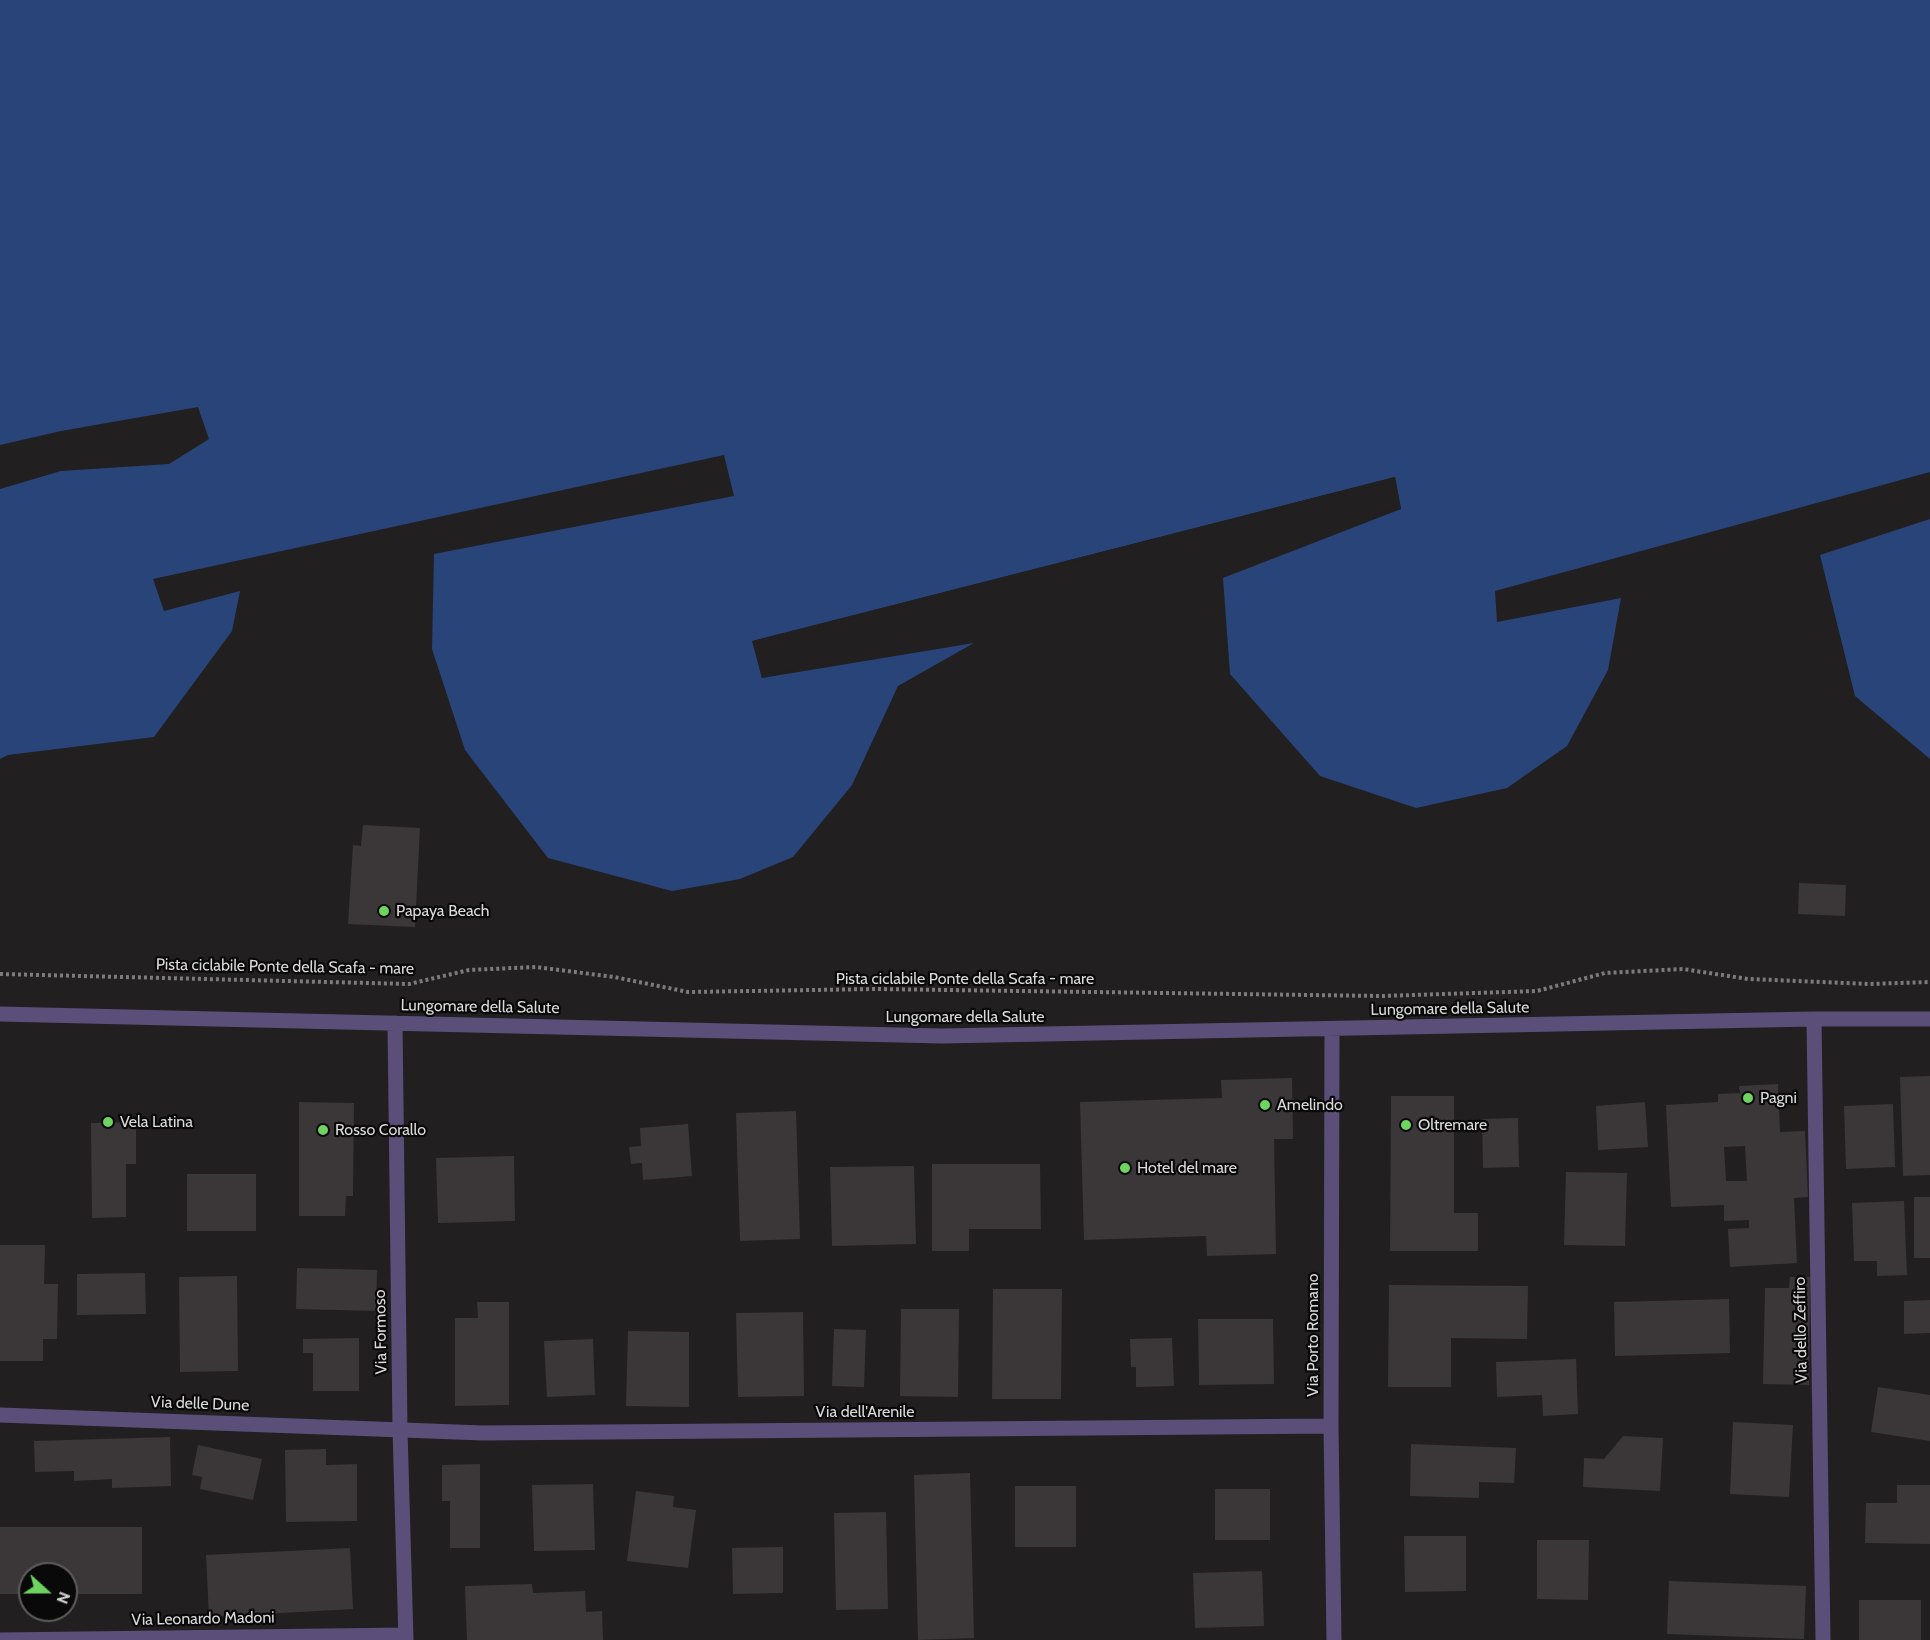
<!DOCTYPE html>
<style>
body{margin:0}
#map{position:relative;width:1930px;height:1640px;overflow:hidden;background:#221f21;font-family:Cabin,sans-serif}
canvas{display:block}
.north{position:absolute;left:18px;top:1562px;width:60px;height:60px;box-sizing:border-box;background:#0a090a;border:2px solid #5e5d5e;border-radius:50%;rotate:111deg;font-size:16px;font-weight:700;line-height:24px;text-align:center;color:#dbdadb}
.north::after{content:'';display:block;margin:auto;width:21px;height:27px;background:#6ed361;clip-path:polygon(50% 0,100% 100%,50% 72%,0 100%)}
</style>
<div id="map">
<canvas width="1930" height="1640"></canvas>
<div class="north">N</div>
</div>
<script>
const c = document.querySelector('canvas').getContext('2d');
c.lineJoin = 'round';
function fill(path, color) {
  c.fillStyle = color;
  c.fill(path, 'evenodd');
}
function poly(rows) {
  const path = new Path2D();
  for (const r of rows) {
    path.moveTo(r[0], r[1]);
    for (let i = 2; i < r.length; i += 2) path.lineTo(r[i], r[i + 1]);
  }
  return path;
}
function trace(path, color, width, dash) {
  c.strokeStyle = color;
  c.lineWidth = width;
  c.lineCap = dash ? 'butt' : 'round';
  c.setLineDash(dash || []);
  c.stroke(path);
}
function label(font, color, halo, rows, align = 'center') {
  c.font = font + ' Cabin,sans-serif';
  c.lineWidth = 4.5;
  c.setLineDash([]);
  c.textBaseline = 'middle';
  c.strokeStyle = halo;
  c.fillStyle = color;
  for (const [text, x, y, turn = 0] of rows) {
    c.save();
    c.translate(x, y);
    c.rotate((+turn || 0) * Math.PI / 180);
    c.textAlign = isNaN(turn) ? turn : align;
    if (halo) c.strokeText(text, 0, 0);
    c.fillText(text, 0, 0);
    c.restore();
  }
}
fill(poly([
 [0,0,1930,0,1930,472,1495,591,1497,622,1621,598,1608,670,1567,746,1507,788,1416,808,1320,776,1230,674,1223,578,1401,509,1395,477,753,641,762,678,974,643,898,686,852,785,793,857,740,879,672,891,548,858,465,750,432,649,434,554,734,496,724,455,153,579,164,611,240,591,232,631,154,737,8,755,0,759,0,489,61,471,169,464,209,439,198,407,61,431,0,445],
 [1930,519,1930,759,1855,696,1820,555]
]), '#284478');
fill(poly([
 [1395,477,1401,509,1375,516,1397,507,1393,480,756,643,764,674,792,670,762,678,752,641]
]), '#221f21');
fill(poly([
 [363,825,420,828,415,927,348,924,353,845,361,846],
 [1799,883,1846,885,1845,916,1798,914],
 [1930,1076,1930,1175,1903,1176,1900,1077],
 [1292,1078,1293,1139,1274,1139,1276,1254,1207,1256,1206,1236,1084,1240,1080,1102,1222,1098,1221,1080],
 [1778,1084,1780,1132,1805,1131,1808,1197,1794,1198,1797,1263,1730,1267,1728,1229,1749,1228,1749,1220,1724,1221,1724,1205,1671,1207,1666,1105,1718,1102,1718,1094,1740,1093,1739,1086],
 [1745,1146,1747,1181,1726,1181,1724,1147],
 [1391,1096,1454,1096,1454,1213,1478,1213,1478,1251,1390,1251],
 [299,1102,354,1103,353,1196,346,1196,345,1216,299,1216],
 [1645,1102,1648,1147,1598,1150,1596,1106],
 [1893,1104,1895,1167,1846,1169,1844,1106],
 [796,1111,800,1239,740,1241,736,1113],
 [1518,1118,1519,1167,1483,1168,1482,1119],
 [136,1122,136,1164,126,1164,126,1217,92,1218,91,1123],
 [688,1124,692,1176,643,1180,642,1163,631,1164,629,1147,641,1146,640,1128],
 [514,1156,515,1221,438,1223,436,1158],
 [932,1164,1040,1164,1041,1229,969,1229,969,1251,932,1251],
 [914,1166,916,1244,832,1246,830,1167],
 [1566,1172,1627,1173,1625,1246,1564,1245],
 [187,1174,256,1174,256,1231,187,1231],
 [1914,1197,1930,1197,1930,1258,1914,1258],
 [1904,1201,1907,1275,1877,1276,1877,1261,1854,1261,1852,1203],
 [0,1245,45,1245,44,1284,58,1284,57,1339,43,1339,43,1361,0,1361],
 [297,1268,377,1270,376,1311,296,1309],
 [145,1273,146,1314,77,1315,77,1274],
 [237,1276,238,1371,180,1372,179,1277],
 [1790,1277,1810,1277,1809,1385,1763,1384,1765,1288,1789,1288],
 [1389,1285,1528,1286,1527,1339,1451,1338,1451,1387,1388,1387],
 [993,1289,1062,1289,1061,1399,992,1399],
 [1729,1299,1730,1353,1615,1356,1614,1302],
 [1930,1300,1930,1333,1904,1334,1904,1301],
 [477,1302,509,1302,509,1405,455,1406,455,1318,478,1318],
 [901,1309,959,1309,958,1397,900,1396],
 [803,1312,804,1396,738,1397,736,1313],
 [1198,1319,1273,1319,1274,1384,1199,1385],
 [834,1329,866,1330,864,1387,832,1386],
 [628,1331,689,1332,689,1407,626,1406],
 [359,1338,359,1391,313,1391,313,1353,303,1353,303,1339],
 [1172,1338,1174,1386,1136,1387,1136,1367,1131,1367,1130,1339],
 [593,1339,595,1395,547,1397,544,1341],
 [1576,1359,1578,1414,1543,1416,1542,1395,1497,1397,1496,1362],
 [1878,1387,1930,1395,1930,1441,1871,1432],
 [1733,1422,1793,1425,1789,1497,1730,1494],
 [1623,1436,1663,1438,1660,1491,1583,1487,1584,1458,1604,1459],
 [170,1437,171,1486,112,1488,112,1479,74,1481,74,1471,35,1472,34,1441],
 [1411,1444,1516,1448,1514,1483,1479,1482,1479,1498,1410,1496],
 [198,1445,262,1459,253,1500,200,1489,202,1477,192,1475],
 [326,1449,326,1465,357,1464,357,1521,286,1522,285,1450],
 [480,1464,480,1548,450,1548,450,1501,442,1501,442,1465],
 [970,1473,974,1638,918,1640,914,1475],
 [593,1484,595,1550,534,1551,532,1485],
 [1897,1485,1930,1485,1930,1544,1865,1543,1866,1503,1897,1503],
 [1015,1486,1076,1486,1076,1547,1015,1547],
 [1215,1489,1270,1489,1270,1540,1215,1540],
 [636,1491,674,1496,673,1507,696,1510,688,1568,627,1561],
 [886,1512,888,1609,836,1610,834,1513],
 [0,1527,142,1527,142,1594,66,1594,66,1574,30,1574,30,1594,0,1594],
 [1404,1536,1466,1536,1466,1591,1405,1592],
 [1537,1540,1589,1540,1588,1600,1537,1599],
 [783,1547,783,1593,733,1594,732,1548],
 [350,1548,353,1609,209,1617,206,1555],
 [1262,1571,1264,1626,1195,1628,1193,1573],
 [1669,1581,1806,1586,1804,1639,1667,1634],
 [532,1584,533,1593,585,1591,586,1612,602,1611,603,1640,467,1640,465,1586],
 [1859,1600,1921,1600,1921,1640,1859,1640]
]), '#3b3738');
trace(poly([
 [0,974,409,984,469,970,536,967,614,977,688,992,876,989,1382,996,1537,991,1605,973,1683,969,1748,979,1869,984,1930,982]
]), '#7d7b7d', 4, [3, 3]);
trace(poly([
 [0,1014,942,1036,1814,1019,1930,1019],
 [1814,1019,1823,1640],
 [395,1023,400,1430,406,1640],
 [1332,1030,1331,1426,1334,1640],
 [0,1415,483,1433,1331,1426],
 [0,1640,406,1635]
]), '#5b4f7a', 15);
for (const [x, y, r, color] of [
 [384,911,6,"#6ed361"],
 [1748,1098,6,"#6ed361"],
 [1265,1105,6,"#6ed361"],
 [108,1122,6,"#6ed361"],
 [1406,1125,6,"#6ed361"],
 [323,1130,6,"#6ed361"],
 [1125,1168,6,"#6ed361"]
]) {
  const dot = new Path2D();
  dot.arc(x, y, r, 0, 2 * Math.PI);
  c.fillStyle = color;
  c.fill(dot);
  trace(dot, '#0a090a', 2);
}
label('16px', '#dbdadb', '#0a090a', [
 ["Papaya Beach",396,911],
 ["Pagni",1760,1098],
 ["Amelindo",1277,1105],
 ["Vela Latina",120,1122],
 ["Oltremare",1418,1125],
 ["Rosso Corallo",335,1130],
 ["Hotel del mare",1137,1168]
], 'left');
label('16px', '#dbdadb', '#0a090a', [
 ["Pista ciclabile Ponte della Scafa - mare",285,967,1],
 ["Pista ciclabile Ponte della Scafa - mare",965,979],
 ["Lungomare della Salute",480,1007,1],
 ["Lungomare della Salute",1450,1009,-1],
 ["Lungomare della Salute",965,1017],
 ["Via dello Zeffiro",1801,1330,-91],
 ["Via Formoso",381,1332,-91],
 ["Via Porto Romano",1313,1335,-90],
 ["Via delle Dune",200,1404,2],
 ["Via dell'Arenile",865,1412],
 ["Via Leonardo Madoni",203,1619,-1]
]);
</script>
